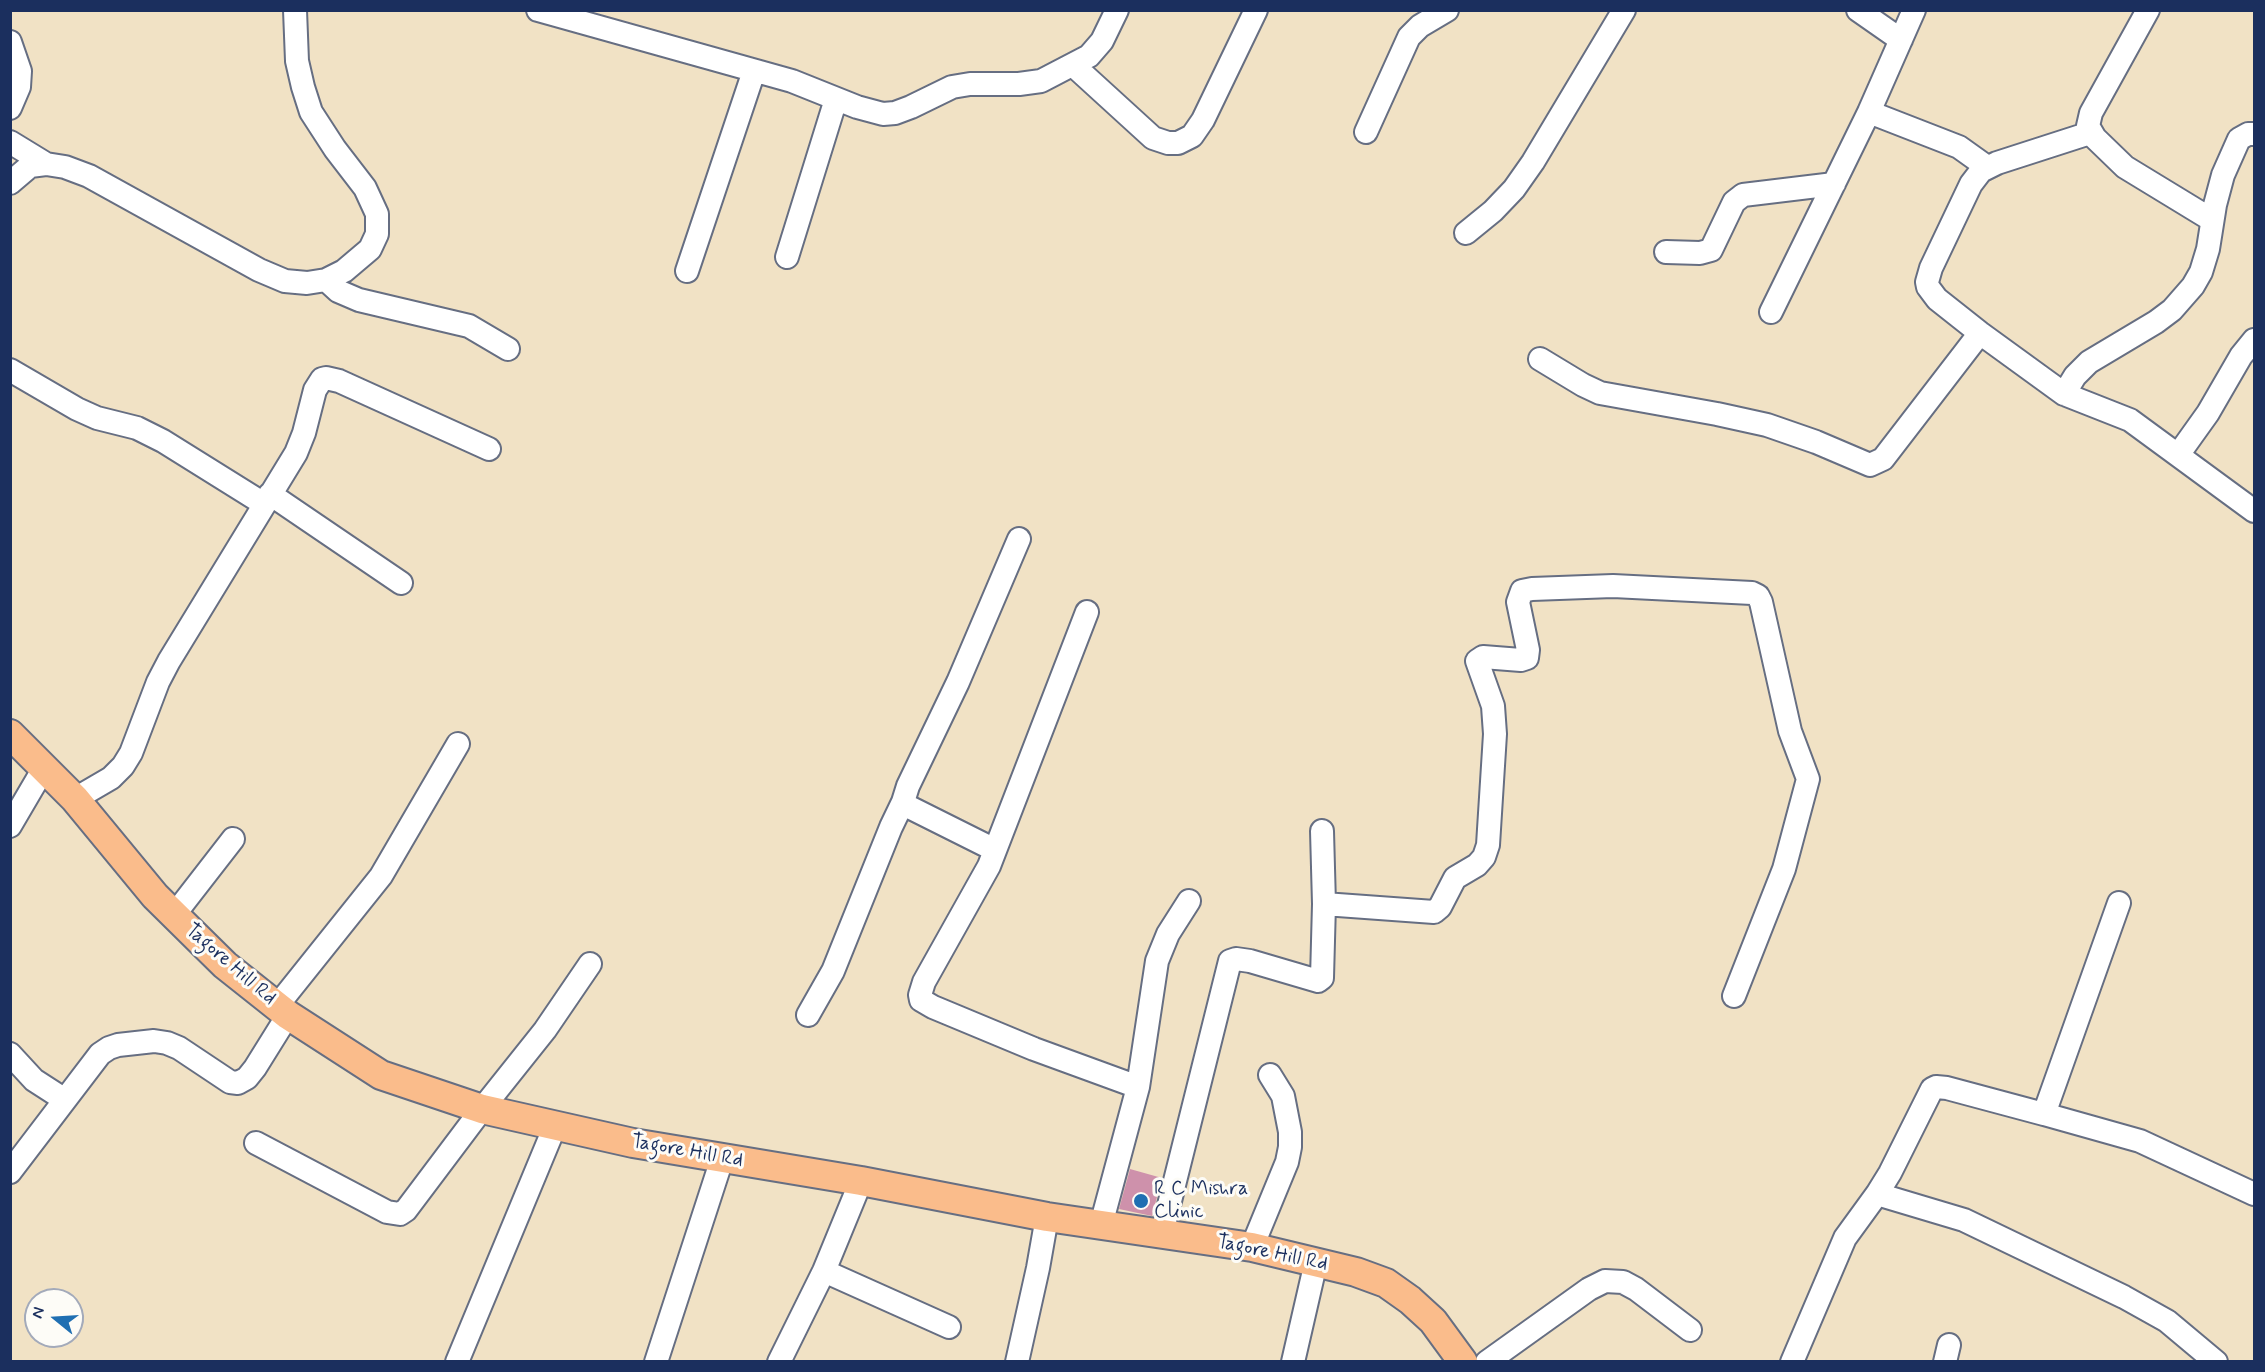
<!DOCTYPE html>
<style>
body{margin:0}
#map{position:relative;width:2265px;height:1372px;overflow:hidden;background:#f1e2c5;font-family:Mynerve,sans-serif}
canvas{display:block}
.frame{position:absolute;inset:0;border:12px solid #1b2f5e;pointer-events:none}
.north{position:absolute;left:24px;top:1288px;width:60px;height:60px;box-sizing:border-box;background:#fdfcf7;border:2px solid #a3aaba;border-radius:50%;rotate:288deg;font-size:16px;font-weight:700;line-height:24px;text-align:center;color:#1b2f5e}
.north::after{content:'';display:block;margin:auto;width:21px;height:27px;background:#1f6fb2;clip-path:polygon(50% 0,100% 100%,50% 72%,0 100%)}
</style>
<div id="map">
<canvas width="2265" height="1372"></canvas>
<div class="frame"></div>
<div class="north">N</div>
</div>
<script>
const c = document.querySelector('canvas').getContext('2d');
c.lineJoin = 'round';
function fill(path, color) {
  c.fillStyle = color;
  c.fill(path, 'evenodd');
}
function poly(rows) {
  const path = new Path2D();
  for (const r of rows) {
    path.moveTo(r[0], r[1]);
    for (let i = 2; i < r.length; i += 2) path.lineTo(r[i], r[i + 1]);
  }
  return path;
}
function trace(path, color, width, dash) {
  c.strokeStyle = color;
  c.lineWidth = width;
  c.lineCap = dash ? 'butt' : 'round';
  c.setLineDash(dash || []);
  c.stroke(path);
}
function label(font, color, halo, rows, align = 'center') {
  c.font = font + ' Mynerve,sans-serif';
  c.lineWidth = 6;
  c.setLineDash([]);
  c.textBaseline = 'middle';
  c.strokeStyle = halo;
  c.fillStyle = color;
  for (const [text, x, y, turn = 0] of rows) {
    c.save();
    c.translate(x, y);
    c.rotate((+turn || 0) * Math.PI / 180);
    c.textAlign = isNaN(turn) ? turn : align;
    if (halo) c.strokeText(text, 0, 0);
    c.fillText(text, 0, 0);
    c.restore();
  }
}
fill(poly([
 [1130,1169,1162,1178,1152,1216,1119,1209]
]), '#ce91ab');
const minor = poly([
 [538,10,792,81,857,107,883,114,895,113,911,107,952,87,970,84,1019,84,1041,81,1089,56,1102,41,1117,10],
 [1858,10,1901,40],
 [2148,10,2091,113,2088,126,2095,138,2125,167,2212,220],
 [10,42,20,71,19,87,10,108],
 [1073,65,1153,138,1168,143,1178,143,1192,136,1203,120,1256,10],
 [1869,112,1959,147,1987,167],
 [1366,132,1409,37,1420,26,1447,10],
 [2090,133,1997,163,1981,171,1971,184,1931,268,1927,282,1928,287,1937,299,1980,333,2064,394,2130,420,2254,511],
 [10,142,46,164],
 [10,183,30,166,46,164,65,167,89,176,259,270,285,281,307,283,326,280,344,271,370,249,377,234,377,214,365,188,335,149,311,112,303,87,297,61,295,10],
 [1466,233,1493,211,1514,189,1533,162,1624,10],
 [1666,252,1700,253,1711,250,1734,202,1743,195,1834,184],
 [787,257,836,99],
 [687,271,754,71],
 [326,280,338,291,359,300,469,326,508,349],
 [1771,312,1869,112,1914,10],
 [1540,359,1583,385,1600,393,1717,414,1767,425,1816,442,1870,465,1883,459,1980,333],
 [10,370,77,409,97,418,137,428,163,441,264,504],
 [2064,394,2075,376,2089,362,2156,322,2172,310,2193,286,2201,272,2208,249,2215,205,2223,175,2239,139,2248,134,2254,134],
 [2178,455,2208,413,2241,356,2254,340],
 [270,494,401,583],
 [1087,612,989,866,924,982,920,995,921,1000,933,1007,1034,1049,1138,1087],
 [75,799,111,778,123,766,131,753,158,682,169,661,296,453,304,433,315,390,322,379,326,378,339,381,489,449],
 [10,826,44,768],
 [995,850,909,807,903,802,908,786,958,682,1019,539],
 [2119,903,2044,1114,2140,1141,2254,1194],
 [1324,904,1434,912,1440,907,1455,878,1477,865,1484,857,1488,845,1495,734,1493,706,1477,661,1483,657,1521,660,1527,658,1528,650,1518,602,1522,591,1532,589,1613,586,1752,593,1758,596,1761,602,1790,731,1808,779,1784,869,1734,996],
 [174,915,233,839],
 [277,1006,381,876,458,744],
 [808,1015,833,971,891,827,903,802],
 [10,1054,34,1080,65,1100],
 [256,1143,387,1212,400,1214,406,1210,482,1109,545,1030,590,964],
 [10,1172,100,1054,109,1048,118,1045,154,1041,167,1043,179,1048,230,1082,238,1083,247,1078,255,1068,288,1015],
 [1877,1194,1964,1220,2124,1297,2167,1321,2216,1362],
 [1101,1225,1138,1087,1157,961,1168,934,1189,901],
 [1162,1233,1230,961,1236,959,1250,961,1318,981,1322,978,1324,904,1322,831],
 [1252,1247,1287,1162,1290,1147,1290,1132,1283,1096,1270,1075],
 [824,1271,949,1327],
 [457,1362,555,1126],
 [656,1362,722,1159],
 [779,1362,824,1271,861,1181],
 [1017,1362,1038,1268,1047,1217],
 [1293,1362,1316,1262],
 [1487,1362,1589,1289,1605,1281,1623,1282,1636,1289,1690,1330],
 [1792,1362,1845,1238,1877,1194,1890,1173,1932,1089,1936,1087,1947,1088,2044,1114],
 [1945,1362,1949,1345]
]);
const major = poly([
 [10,734,75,799,155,896,225,965,288,1015,381,1075,482,1109,633,1143,861,1181,1047,1217,1252,1247,1356,1272,1386,1283,1410,1300,1433,1321,1463,1362]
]);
trace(minor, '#666e82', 26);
trace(major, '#666e82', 32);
trace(minor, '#fff', 22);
trace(major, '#fabc8b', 28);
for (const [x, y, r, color] of [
 [1141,1201,8,"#1f6fb2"]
]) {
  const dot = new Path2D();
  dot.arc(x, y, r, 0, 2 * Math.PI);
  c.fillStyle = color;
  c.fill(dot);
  trace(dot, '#fdfcf7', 2);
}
label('20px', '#1b2f5e', '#fdfcf7', [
 ["Tagore Hill Rd",230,965,41],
 ["Tagore Hill Rd",687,1152,10],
 ["Tagore Hill Rd",1272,1254,12]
]);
label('20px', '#1b2f5e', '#fdfcf7', [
 ["R C Mishra",1154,1190],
 ["Clinic",1154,1213]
], 'left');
</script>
